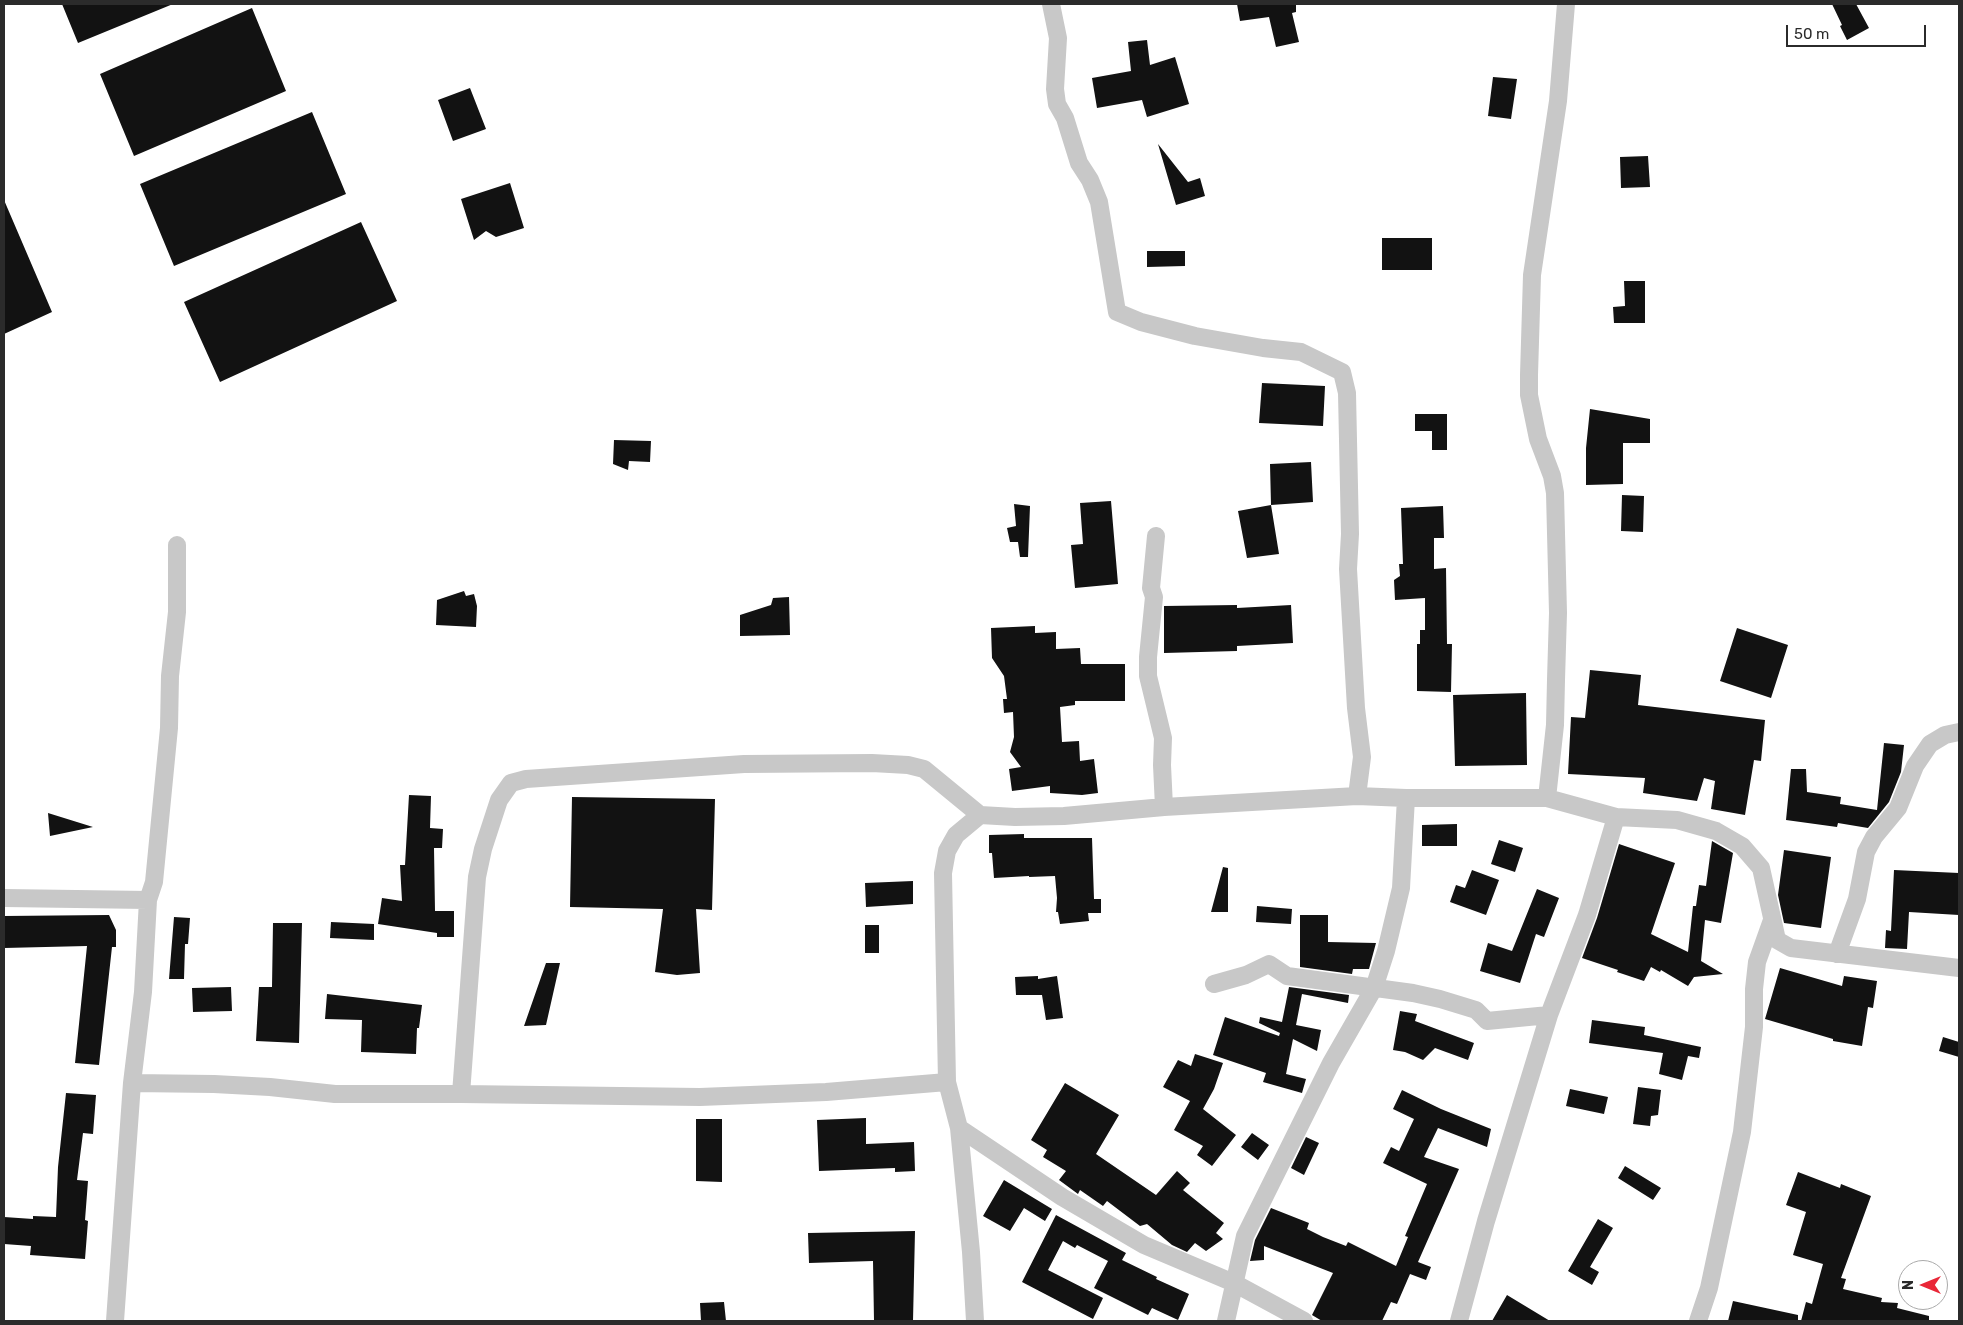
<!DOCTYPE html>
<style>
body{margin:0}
#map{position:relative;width:1963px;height:1325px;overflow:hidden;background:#fff;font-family:Rubik,sans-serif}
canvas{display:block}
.frame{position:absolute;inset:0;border:5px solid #2b2b2b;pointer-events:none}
.north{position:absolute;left:1898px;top:1260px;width:50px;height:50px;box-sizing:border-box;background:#fff;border:1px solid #aaa;border-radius:50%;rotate:270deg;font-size:14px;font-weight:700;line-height:20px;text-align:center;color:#2b2b2b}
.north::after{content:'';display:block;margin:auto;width:18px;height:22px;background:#e92738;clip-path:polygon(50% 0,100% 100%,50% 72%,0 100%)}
.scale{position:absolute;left:1786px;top:25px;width:140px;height:22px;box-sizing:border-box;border:2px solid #2b2b2b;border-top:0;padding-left:6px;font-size:15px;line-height:18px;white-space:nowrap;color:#2b2b2b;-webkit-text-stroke:4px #fff;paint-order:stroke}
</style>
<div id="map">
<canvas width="1963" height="1325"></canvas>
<div class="frame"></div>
<div class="north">N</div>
<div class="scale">50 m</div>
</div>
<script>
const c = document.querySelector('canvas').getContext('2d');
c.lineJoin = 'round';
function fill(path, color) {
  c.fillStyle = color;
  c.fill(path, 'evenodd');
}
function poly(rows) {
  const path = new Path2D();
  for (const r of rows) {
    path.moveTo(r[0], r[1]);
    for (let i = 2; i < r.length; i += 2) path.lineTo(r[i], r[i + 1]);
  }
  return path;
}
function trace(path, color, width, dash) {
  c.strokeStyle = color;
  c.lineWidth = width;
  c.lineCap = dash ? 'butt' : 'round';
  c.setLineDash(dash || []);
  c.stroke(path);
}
fill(poly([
 [62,4,173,4,78,43],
 [1237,4,1296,4,1296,12,1292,13,1299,42,1276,47,1269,17,1240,21],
 [1832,4,1856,4,1869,28,1847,40,1840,26,1842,25],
 [252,8,286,91,134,156,100,74],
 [1147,40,1150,65,1175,57,1189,104,1147,117,1142,100,1097,108,1092,78,1131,71,1128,42],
 [1493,77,1517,79,1511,119,1488,116],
 [470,88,486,129,453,141,438,100],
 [312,112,346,194,174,266,140,184],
 [1158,144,1188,182,1200,178,1205,196,1176,205],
 [1648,156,1650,187,1621,188,1620,157],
 [510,183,524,228,496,237,486,231,474,240,461,199],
 [4,200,52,312,4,334],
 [361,222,397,301,220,382,184,302],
 [1382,238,1432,238,1432,270,1382,270],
 [1147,251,1185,251,1185,266,1147,267],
 [1624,281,1645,281,1645,323,1614,323,1613,307,1625,306],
 [1262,383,1325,386,1323,426,1259,423],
 [1590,409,1650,419,1650,443,1623,443,1623,484,1586,485,1586,448],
 [1415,414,1447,414,1447,450,1432,450,1432,431,1415,431],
 [614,440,651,441,650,462,629,461,628,470,613,464],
 [1311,462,1313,502,1271,505,1270,464],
 [1622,495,1644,496,1643,532,1621,531],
 [1111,501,1118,584,1075,588,1071,545,1083,544,1080,503],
 [1014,504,1030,506,1028,557,1020,557,1018,542,1010,542,1007,528,1016,526],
 [1271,505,1279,554,1247,558,1238,511],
 [1443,506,1444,538,1434,538,1434,569,1446,568,1447,644,1452,644,1451,692,1417,691,1417,644,1420,644,1420,630,1425,630,1425,598,1395,600,1394,580,1400,576,1399,564,1403,564,1401,508],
 [464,591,466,596,474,594,477,606,476,627,436,625,437,600],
 [789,597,790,635,740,636,740,615,771,605,773,598],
 [1237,605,1237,608,1291,605,1293,643,1237,646,1237,651,1164,653,1164,606],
 [1035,626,1035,633,1056,632,1056,649,1080,648,1081,664,1125,664,1125,701,1075,701,1075,705,1060,707,1062,742,1079,741,1080,761,1094,759,1098,793,1082,795,1050,793,1050,786,1012,791,1009,769,1021,767,1010,752,1014,737,1013,712,1004,713,1003,699,1007,699,1004,676,992,658,991,628],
 [1737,628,1788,645,1771,698,1720,681],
 [1590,670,1641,675,1638,705,1765,720,1761,761,1754,760,1745,815,1711,809,1715,781,1704,778,1697,801,1643,793,1645,778,1568,774,1571,717,1585,718],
 [1526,693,1527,765,1455,766,1453,695],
 [1884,743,1904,745,1901,772,1889,802,1868,828,1838,823,1837,827,1786,820,1791,769,1806,769,1807,792,1841,797,1840,804,1877,810],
 [409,795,431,796,430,828,443,829,442,848,434,848,435,911,454,911,454,937,437,937,437,933,378,924,382,898,402,901,400,865,405,865],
 [572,797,715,799,712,910,696,909,700,973,677,975,655,972,663,909,570,907],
 [48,813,93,827,50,836],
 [1457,824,1457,846,1422,846,1422,825],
 [1024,834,1024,838,1092,838,1094,899,1101,899,1101,913,1088,913,1089,921,1060,924,1058,912,1056,912,1057,898,1055,876,1029,877,1029,876,994,878,992,853,989,853,989,835],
 [1499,840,1523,848,1515,872,1491,864],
 [1712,841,1733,853,1721,923,1705,920,1701,961,1723,974,1694,977,1688,986,1661,970,1660,972,1651,967,1644,981,1617,972,1618,970,1582,958,1597,918,1619,844,1675,863,1651,934,1688,952,1693,906,1696,906,1699,885,1706,886],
 [1784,850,1831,857,1821,928,1784,923,1778,895],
 [1223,867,1228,868,1228,912,1211,912],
 [1472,870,1499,880,1486,915,1450,902,1456,885,1465,888],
 [1894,870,1959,873,1959,915,1909,912,1907,949,1885,948,1886,930,1891,931],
 [913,881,913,904,866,907,865,883],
 [1537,889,1559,898,1544,937,1536,934,1520,983,1480,971,1488,943,1512,951],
 [1257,906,1292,909,1291,924,1256,922],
 [109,915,116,930,116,947,112,947,99,1065,75,1063,87,946,4,948,4,916],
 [1300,915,1328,915,1328,942,1376,943,1369,969,1353,969,1352,974,1300,967],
 [174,917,190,918,188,944,185,944,184,979,169,979],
 [331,922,374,924,374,940,330,938],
 [273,923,302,923,299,1043,256,1041,259,987,272,987],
 [865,925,879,925,879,953,865,953],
 [546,963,560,963,546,1025,524,1026],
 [1780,968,1842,986,1844,976,1877,981,1873,1008,1868,1007,1862,1046,1833,1041,1833,1039,1765,1019],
 [1038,976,1038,979,1057,976,1063,1018,1046,1020,1042,995,1016,995,1015,977],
 [231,987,232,1011,193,1012,192,988],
 [1289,987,1349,995,1348,1003,1302,994,1296,1025,1321,1030,1317,1051,1293,1039,1286,1074,1306,1079,1302,1093,1263,1082,1266,1073,1213,1055,1225,1017,1279,1036,1280,1033,1259,1023,1260,1017,1282,1022],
 [327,994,422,1005,419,1028,417,1028,416,1054,361,1052,362,1020,325,1019],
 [1400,1011,1417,1014,1415,1021,1474,1043,1468,1060,1435,1048,1423,1060,1405,1052,1393,1050],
 [1592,1020,1645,1027,1644,1035,1701,1047,1699,1058,1688,1056,1682,1080,1659,1074,1663,1053,1589,1043],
 [1943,1037,1959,1042,1959,1057,1939,1051],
 [1195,1054,1223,1063,1214,1089,1203,1109,1236,1135,1212,1166,1197,1155,1203,1146,1174,1130,1190,1101,1163,1087,1178,1060,1191,1066],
 [1065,1083,1119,1115,1096,1154,1156,1195,1177,1171,1190,1183,1183,1190,1224,1223,1216,1233,1223,1239,1206,1251,1195,1243,1187,1252,1172,1245,1147,1224,1140,1226,1107,1201,1103,1206,1080,1190,1078,1194,1059,1180,1066,1171,1043,1157,1047,1150,1031,1140],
 [1638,1087,1661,1090,1658,1115,1651,1116,1650,1126,1633,1124],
 [1570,1089,1608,1097,1604,1114,1566,1106],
 [1402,1090,1441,1109,1491,1129,1487,1147,1438,1128,1424,1157,1459,1169,1418,1262,1431,1267,1426,1280,1410,1274,1397,1304,1391,1302,1382,1321,1322,1321,1312,1315,1333,1273,1264,1246,1264,1260,1250,1261,1255,1240,1271,1208,1309,1223,1307,1229,1323,1237,1346,1246,1348,1242,1396,1266,1408,1237,1405,1236,1427,1184,1383,1163,1391,1147,1399,1151,1414,1119,1393,1109],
 [66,1093,96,1095,93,1134,83,1133,77,1180,88,1181,85,1220,88,1221,85,1259,30,1255,31,1246,4,1244,4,1217,33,1219,33,1216,56,1217,58,1167],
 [866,1118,866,1144,914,1142,915,1171,895,1172,895,1168,819,1171,817,1120],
 [696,1119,722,1119,722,1182,696,1181],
 [1252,1133,1269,1145,1258,1160,1241,1147],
 [1306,1137,1319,1143,1304,1175,1291,1168],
 [1625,1166,1661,1188,1653,1200,1618,1178],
 [1798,1172,1840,1188,1841,1184,1871,1196,1841,1278,1846,1279,1843,1289,1882,1298,1881,1302,1898,1303,1897,1308,1929,1316,1929,1321,1801,1321,1806,1302,1812,1304,1823,1264,1793,1255,1806,1212,1786,1205],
 [1004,1180,1052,1209,1045,1221,1024,1208,1010,1231,983,1216],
 [1056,1215,1126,1253,1122,1260,1157,1277,1156,1279,1189,1294,1178,1320,1152,1308,1148,1315,1094,1288,1108,1261,1077,1245,1075,1248,1063,1241,1048,1270,1103,1298,1093,1319,1022,1282],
 [1598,1219,1613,1228,1590,1267,1599,1272,1592,1285,1568,1271],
 [915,1231,913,1321,874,1321,873,1261,809,1263,808,1233],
 [1507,1295,1550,1321,1492,1321],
 [1733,1301,1798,1315,1798,1321,1728,1321],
 [724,1302,726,1321,701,1321,700,1303]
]), '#121212');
trace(poly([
 [1051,4,1058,38,1055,89,1057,104,1065,118,1079,163,1090,180,1099,202,1117,312,1141,322,1195,336,1263,348,1301,352,1342,372,1347,393,1350,534,1348,569,1356,708,1362,757,1357,796],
 [1156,536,1151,588,1154,597,1148,657,1148,676,1163,738,1162,765,1164,807],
 [1547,798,1555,725,1556,680,1558,613,1555,493,1552,476,1538,439,1529,395,1529,375,1532,275,1558,101,1566,4],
 [4,898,148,900],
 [1837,954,1857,899,1866,852,1874,837,1898,808,1915,766,1930,744,1945,735,1959,732],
 [1214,984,1246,975,1269,964,1287,976,1413,993,1440,999,1476,1010,1487,1021,1549,1015],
 [132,1083,214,1084,270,1087,335,1094,461,1094,700,1097,826,1092,947,1082],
 [461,1094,477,877,483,849,499,800,511,783,526,779,744,764,872,763,908,765,924,769,980,815,1015,817,1064,816,1164,807,1357,796,1406,798,1547,798,1616,817,1677,820,1716,831,1742,846,1761,868,1777,940,1791,948,1959,968],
 [959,1128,1062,1197,1144,1245,1234,1283,1304,1321],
 [115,1321,132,1083,143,992,148,900,154,882,169,728,170,676,177,612,177,545],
 [975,1321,971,1252,959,1128,947,1082,943,873,947,851,956,835,980,815],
 [1226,1321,1245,1236,1331,1063,1374,988,1386,951,1401,888,1406,798],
 [1459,1321,1486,1221,1549,1015,1587,915,1616,817],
 [1698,1321,1709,1288,1742,1132,1754,1027,1754,989,1757,962,1772,920]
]), '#c8c8c8', 18);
</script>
